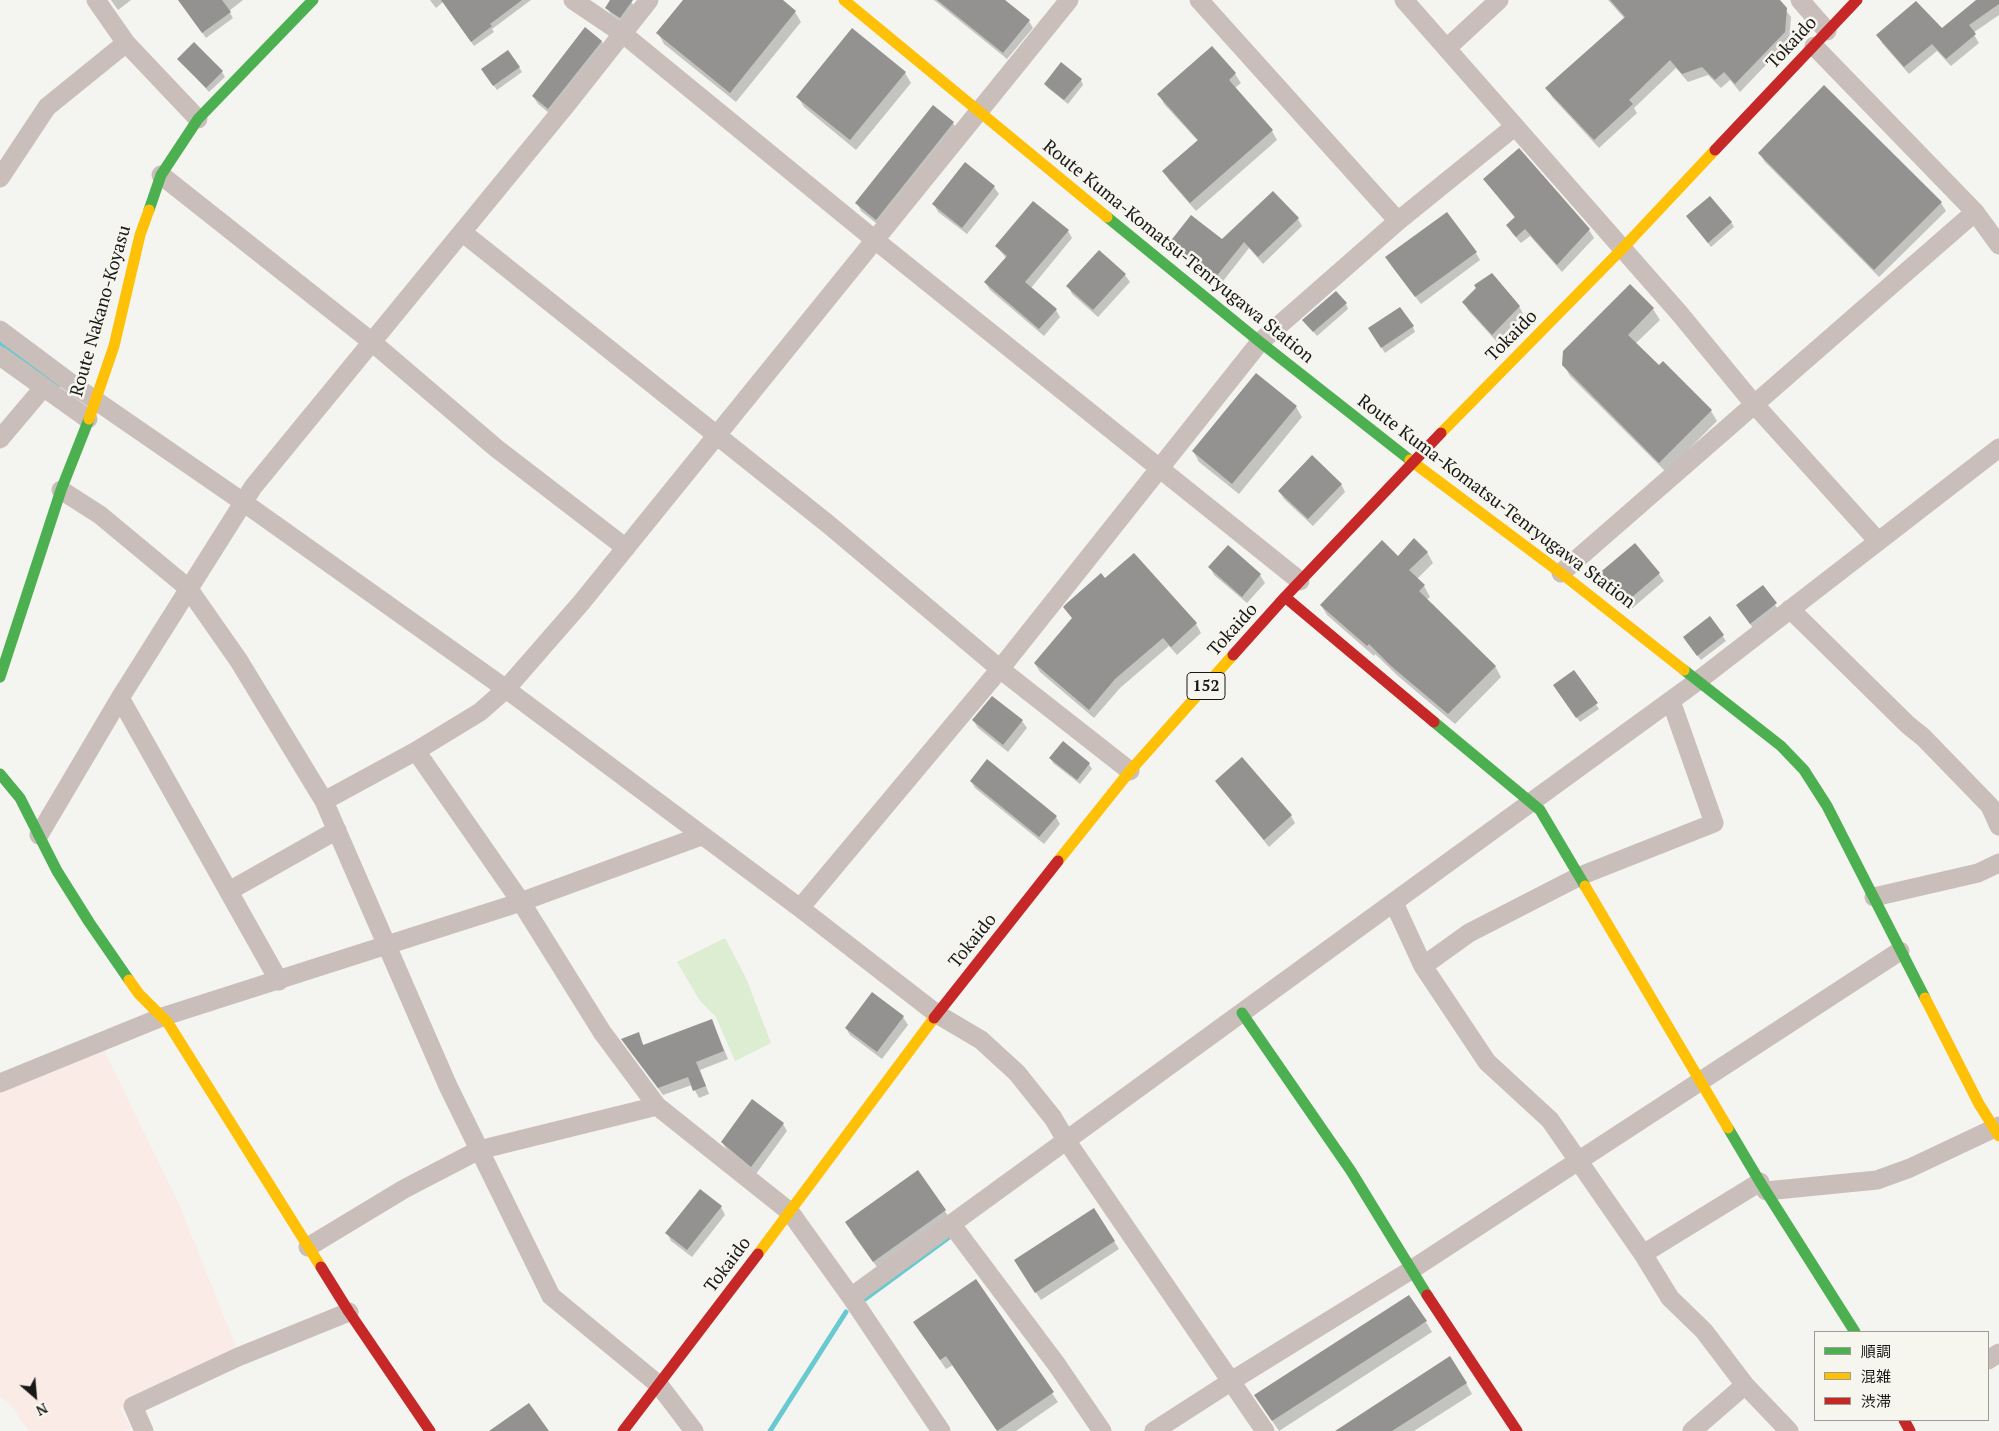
<!DOCTYPE html>
<meta charset="utf-8">
<style>
body{margin:0}
#map{position:relative;width:1999px;height:1431px;overflow:hidden;background:#f4f4f0;font-family:"PT Serif","Noto Sans JP",serif}
canvas{display:block}
.legend{position:absolute;left:1814px;top:1331px;width:175px;height:90px;box-sizing:border-box;background:#f6f5ee;border:1px solid #9d9d98;margin:0;padding:6px 9px;list-style:none;font-size:15px;color:#181816}
.legend li{display:flex;align-items:center;gap:10px;height:25px}
.legend b{width:25px;border:1px solid #9d9d98}
.north{position:absolute;left:10px;top:1371px;width:50px;height:50px;-webkit-text-stroke:4px #f6f5ee;paint-order:stroke;rotate:153deg;font-size:14px;font-weight:700;line-height:20px;text-align:center;color:#181816}
.north::after{content:'';display:block;margin:auto;width:18px;height:22px;background:#181816;clip-path:polygon(50% 0,100% 100%,50% 72%,0 100%)}
</style>
<div id="map">
<canvas width="1999" height="1431"></canvas>
<ul class="legend">
<li><b style="height:6px;background:#4caf50"></b>順調</li>
<li><b style="height:6px;background:#ffc107"></b>混雑</li>
<li><b style="height:6px;background:#c62828"></b>渋滞</li>
</ul>
<div class="north">N</div>
</div>
<script>
const c = document.querySelector('canvas').getContext('2d');
c.lineJoin = 'round';
function fill(path, color) {
  c.fillStyle = color;
  c.fill(path, 'evenodd');
}
function poly(rows) {
  const path = new Path2D();
  for (const r of rows) {
    path.moveTo(r[0], r[1]);
    for (let i = 2; i < r.length; i += 2) path.lineTo(r[i], r[i + 1]);
  }
  return path;
}
function trace(path, color, width, dash) {
  c.strokeStyle = color;
  c.lineWidth = width;
  c.lineCap = dash ? 'butt' : 'round';
  c.setLineDash(dash || []);
  c.stroke(path);
}
function label(font, color, halo, rows, align = 'center') {
  c.font = font + ' "PT Serif",serif';
  c.lineWidth = 5;
  c.setLineDash([]);
  c.textBaseline = 'middle';
  c.strokeStyle = halo;
  c.fillStyle = color;
  for (const [text, x, y, turn = 0] of rows) {
    c.save();
    c.translate(x, y);
    c.rotate((+turn || 0) * Math.PI / 180);
    c.textAlign = isNaN(turn) ? turn : align;
    if (halo) c.strokeText(text, 0, 0);
    c.fillText(text, 0, 0);
    c.restore();
  }
}
fill(poly([
 [103,1048,179,1204,236,1347,120,1408,131,1428,123,1431,29,1431,9,1403,0,1397,0,1093]
]), '#faebe6');
fill(poly([
 [725,938,746,978,771,1043,735,1061,716,1017,700,1001,677,962]
]), '#dcedd2');
fill(poly([
 [111,0,131,0,118,10],
 [179,0,243,0,229,11,233,18,206,38],
 [430,0,531,0,492,29,494,32,474,46,443,2,436,8],
 [612,0,630,0,634,6,623,22,610,13,607,8],
 [685,0,781,0,795,12,801,22,736,102,664,44,658,33],
 [934,0,1003,0,1029,21,1033,28,1007,59],
 [1608,0,1778,0,1791,17,1789,41,1740,92,1730,80,1721,88,1708,75,1688,82,1676,68,1634,108,1637,113,1599,148,1552,97,1547,88,1625,19],
 [1978,0,1999,0,1999,15,1973,33,1979,43,1951,66,1937,51,1909,74,1882,43,1878,35,1941,30],
 [586,29,602,42,606,49,553,116,538,104,533,96],
 [179,59,222,72,225,77,209,92],
 [519,67,522,72,497,90,486,75],
 [905,73,911,83,856,150,804,107,798,97],
 [1235,74,1241,83,1235,88,1272,131,1277,140,1196,211,1169,180,1164,171,1198,141,1164,104,1159,94],
 [1081,80,1083,85,1068,104,1048,88,1045,84],
 [1824,87,1941,203,1946,211,1879,277,1764,161,1760,153],
 [953,123,958,131,881,227,861,211,857,203],
 [1519,150,1589,230,1594,238,1562,272,1530,236,1521,243,1512,233,1508,225,1516,219,1490,187],
 [994,187,999,194,967,234,938,212,934,204],
 [1687,217,1731,222,1734,227,1711,247],
 [1298,219,1302,226,1263,264,1249,248,1220,285,1175,250,1170,243,1222,241],
 [1068,231,1072,238,1031,288,1056,310,1060,317,1044,336,990,290,985,282,1006,258,997,247],
 [1476,253,1480,260,1421,304,1391,265],
 [1125,275,1130,282,1098,317,1072,294,1068,286],
 [1630,286,1653,309,1660,320,1635,344,1659,367,1663,363,1711,411,1717,421,1666,472,1570,376,1564,365],
 [1464,302,1519,306,1523,314,1497,342,1468,310],
 [1346,304,1348,309,1317,336,1304,320],
 [1413,327,1415,332,1385,353,1369,328],
 [1296,407,1302,417,1239,494,1199,462,1193,451],
 [1341,484,1345,492,1313,526,1284,499,1279,491],
 [1228,547,1260,575,1265,583,1247,603,1214,575,1210,567],
 [1427,552,1433,563,1417,579,1424,586,1430,597,1426,600,1495,666,1501,677,1455,724,1398,676,1375,654,1374,656,1327,615,1321,605,1398,557],
 [1134,555,1196,624,1201,633,1177,655,1169,646,1120,688,1094,718,1040,672,1035,664,1073,619,1065,608,1105,580],
 [1659,574,1664,581,1629,611,1603,583,1599,575],
 [1762,587,1778,609,1753,628,1740,610],
 [1710,618,1726,641,1701,660,1687,642],
 [1574,672,1599,709,1580,722,1557,690],
 [973,720,1022,721,1027,728,1008,752,978,728],
 [1063,743,1089,764,1092,769,1080,784,1053,763,1051,758],
 [971,781,1056,817,1060,824,1044,844,975,788],
 [1216,782,1291,816,1295,823,1269,847],
 [872,994,903,1017,908,1025,882,1059,850,1035,846,1028],
 [712,1021,728,1059,700,1070,709,1094,699,1098,692,1085,663,1095,627,1047,638,1034,644,1046],
 [783,1124,787,1131,756,1174,727,1150,722,1142],
 [721,1207,725,1215,692,1257,671,1241,667,1233],
 [945,1211,951,1221,880,1271,852,1233],
 [1114,1241,1119,1249,1041,1300,1020,1268],
 [976,1281,1058,1402,1016,1431,998,1431,953,1365,946,1369,920,1331],
 [1426,1322,1432,1332,1279,1431,1262,1406],
 [1466,1383,1472,1394,1414,1431,1337,1431]
]), '#0003');
trace(poly([
 [0,343,58,385],
 [865,1299,948,1238],
 [770,1431,846,1312]
]), '#68cad0', 5);
fill(poly([
 [178,0,222,0,231,12,202,33],
 [441,0,522,0,490,24,492,26,471,42],
 [610,0,633,0,620,18,605,8],
 [683,0,783,0,796,11,730,93,656,33],
 [937,0,1005,0,1030,20,1003,53],
 [1610,0,1780,0,1787,8,1785,32,1735,84,1724,72,1715,80,1702,67,1682,74,1670,60,1629,100,1633,104,1594,140,1545,88,1625,17],
 [1976,0,1999,0,1999,4,1969,25,1976,34,1946,59,1932,44,1904,67,1876,35,1916,1,1942,28],
 [585,27,602,41,548,109,532,96],
 [852,28,906,72,850,140,796,97],
 [194,42,223,71,206,88,177,59],
 [1212,46,1236,73,1229,80,1273,130,1190,203,1162,171,1198,140,1157,94],
 [508,50,520,67,493,86,481,69],
 [1061,62,1082,79,1064,100,1044,84],
 [1824,85,1942,202,1874,270,1758,153],
 [933,105,954,122,876,220,855,203],
 [1519,148,1590,229,1557,265,1525,229,1516,237,1506,225,1515,217,1483,179],
 [965,162,995,186,962,228,932,204],
 [1273,191,1299,218,1258,257,1244,242,1215,278,1169,243,1191,215,1222,239],
 [1710,196,1732,222,1708,243,1686,216],
 [1033,201,1069,230,1025,282,1057,309,1039,329,984,282,1007,256,995,246],
 [1447,212,1477,252,1415,297,1385,257],
 [1099,250,1126,274,1093,310,1066,286],
 [1492,273,1520,306,1492,335,1462,302,1476,288,1474,285],
 [1630,284,1654,308,1628,335,1659,365,1663,361,1712,410,1659,463,1562,365,1563,351],
 [1336,291,1347,303,1313,332,1302,320],
 [1400,307,1414,326,1381,348,1368,328],
 [1256,373,1297,406,1232,484,1192,451],
 [1312,455,1342,484,1308,519,1278,491],
 [1414,538,1428,552,1409,570,1425,585,1419,591,1496,666,1448,714,1391,666,1369,644,1367,646,1320,605,1382,540,1398,556],
 [1635,543,1660,573,1624,604,1597,575],
 [1228,545,1261,574,1242,597,1208,567],
 [1134,553,1197,623,1171,647,1163,638,1115,679,1089,710,1034,663,1072,618,1063,607,1067,603,1101,573,1105,578],
 [1763,585,1777,603,1750,624,1736,605],
 [1710,616,1724,635,1697,656,1683,637],
 [1574,670,1598,703,1576,718,1553,685],
 [992,696,1023,720,1003,745,972,720],
 [1063,741,1090,763,1077,780,1049,758],
 [1242,757,1292,815,1264,840,1215,781],
 [987,759,1057,816,1039,837,970,781],
 [872,992,904,1016,877,1052,845,1028],
 [712,1019,724,1051,696,1062,706,1086,693,1091,688,1077,658,1088,621,1039,639,1032,643,1045],
 [752,1099,784,1123,751,1167,721,1142],
 [918,1170,946,1210,873,1262,845,1222],
 [700,1189,722,1206,687,1250,665,1233],
 [1094,1208,1115,1241,1035,1293,1014,1260],
 [976,1279,1054,1392,997,1431,946,1356,940,1360,913,1322],
 [1409,1295,1427,1321,1272,1421,1254,1395],
 [1450,1356,1467,1383,1392,1431,1335,1431],
 [529,1403,549,1431,489,1431]
]), '#939291');
trace(poly([
 [96,0,126,43],
 [573,0,622,33,875,240,1300,581],
 [1199,0,1398,221],
 [1404,0,1680,314,1754,404,1878,541],
 [1800,0,1827,31],
 [1814,46,1975,212,1999,245],
 [1447,48,1499,0],
 [161,175,372,342,496,448,626,548],
 [0,178,47,107,126,43,198,119],
 [462,232,828,524,1000,669,1130,771],
 [0,330,79,389,243,502,506,689,800,908,937,1014,981,1040,1017,1073,1053,1118,1066,1140,1265,1431],
 [0,356,88,419],
 [0,439,43,388],
 [61,490,100,515,188,588,239,661,324,801,448,1086,551,1296,659,1385,694,1431],
 [1561,573,1975,212],
 [1790,609,1908,725,1923,737,1990,806,1999,826],
 [120,698,279,981],
 [416,751,480,712,506,689,581,603,1069,0],
 [324,801,416,751,521,902,602,1032,657,1106],
 [39,835,120,698,253,487,567,104,649,0],
 [229,891,337,830],
 [1874,897,1978,873,1999,863],
 [1394,903,1423,966,1469,933,1580,876,1714,823,1671,701],
 [800,908,1000,669,1260,342,1398,221,1514,127],
 [1423,966,1487,1062,1550,1120,1643,1254,1670,1298,1704,1331,1745,1385,1789,1431],
 [0,1083,162,1017,515,904,701,836],
 [1766,1191,1877,1180,1910,1168,1999,1126],
 [952,1225,1057,1365,1102,1431],
 [308,1247,404,1189,479,1150,657,1106,790,1212,851,1297,941,1431],
 [1643,1254,1760,1182],
 [851,1297,1699,680,1999,448],
 [1988,1360,1999,1353],
 [144,1431,133,1406,238,1357,349,1312],
 [1154,1431,1241,1375,1411,1270,1900,951],
 [1692,1431,1745,1385]
]), '#cabeba', 19);
trace(poly([
 [149,210,161,175,198,119,313,0],
 [1107,217,1260,342,1410,460],
 [1684,670,1781,746,1804,770,1827,806,1925,998],
 [0,677,61,490,89,419],
 [1434,722,1540,810,1585,886],
 [0,774,20,798,57,871,89,922,129,980],
 [1242,1013,1351,1171,1427,1295],
 [1728,1128,1760,1182,1855,1332]
]), '#4caf50', 11);
trace(poly([
 [844,0,1107,217],
 [89,419,114,346,140,235,149,210],
 [1441,433,1622,249,1715,150],
 [1410,460,1561,573,1684,670],
 [1058,861,1130,771,1233,655],
 [1585,886,1728,1128],
 [129,980,139,994,168,1023,321,1267],
 [1925,998,1979,1104,1999,1136],
 [758,1254,934,1018]
]), '#ffc107', 11);
trace(poly([
 [1715,150,1857,0],
 [1285,597,1434,722],
 [1233,655,1285,597,1441,433],
 [934,1018,1058,861],
 [321,1267,349,1312,430,1431],
 [1427,1295,1517,1431],
 [1904,1420,1910,1431],
 [623,1431,758,1254]
]), '#c62828', 11);
for (const [x, y, w] of [
 [1206,686,38]
]) {
  const box = new Path2D();
  box.roundRect(x - w / 2, y - 13.5, w, 27, 4);
  c.fillStyle = '#f6f5ee';
  c.fill(box);
  trace(box, '#181816', 1);
}
label('bold 16px', '#181816', null, [
 ["152",1206,686]
]);
label('18px', '#181816', '#f6f5ee', [
 ["Tokaido",1792,43,-47],
 ["Route Kuma-Komatsu-Tenryugawa Station",1178,252,39],
 ["Route Nakano-Koyasu",101,311,-74],
 ["Tokaido",1512,336,-45],
 ["Route Kuma-Komatsu-Tenryugawa Station",1496,502,37],
 ["Tokaido",1233,630,-48],
 ["Tokaido",973,941,-51],
 ["Tokaido",728,1265,-53]
]);
</script>
